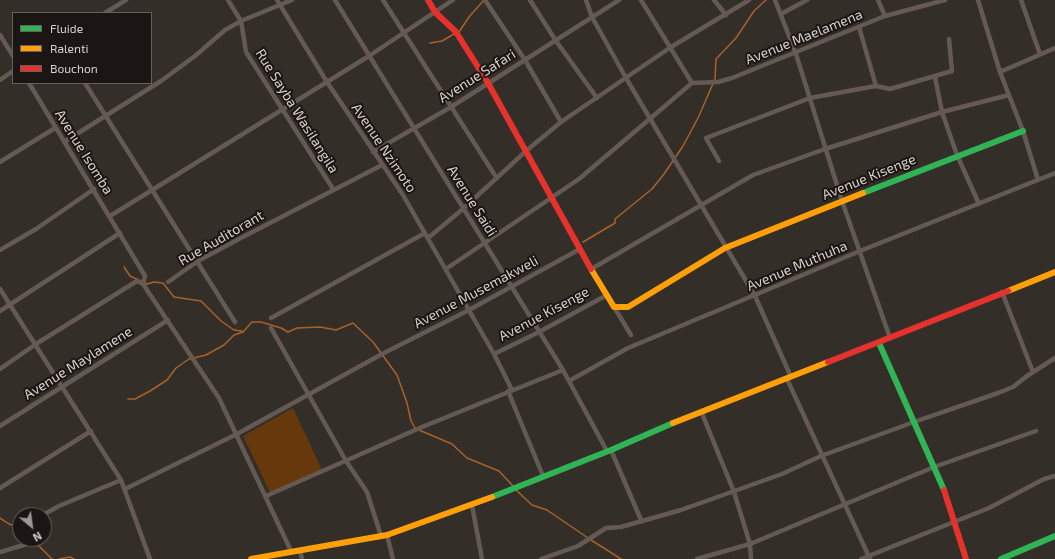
<!DOCTYPE html>
<style>
body{margin:0}
#map{position:relative;width:1055px;height:559px;overflow:hidden;background:#342e29;font-family:"Exo 2",sans-serif}
canvas{display:block}
.legend{position:absolute;left:12px;top:12px;width:140px;height:72px;box-sizing:border-box;background:#1b1613;border:1px solid #67605d;margin:0;padding:5px 7px;list-style:none;font-size:12px;color:#d8d0cc}
.legend li{display:flex;align-items:center;gap:8px;height:20px}
.legend b{width:20px;border:1px solid #67605d}
.north{position:absolute;left:12px;top:507px;width:40px;height:40px;box-sizing:border-box;background:#1b1613;border:1px solid #67605d;border-radius:50%;rotate:151deg;font-size:11px;font-weight:700;line-height:16px;text-align:center;color:#d8d0cc}
.north::after{content:'';display:block;margin:auto;width:14px;height:18px;background:#9f9793;clip-path:polygon(50% 0,100% 100%,50% 72%,0 100%)}
</style>
<div id="map">
<canvas width="1055" height="559"></canvas>
<ul class="legend">
<li><b style="height:5px;background:#30b455"></b>Fluide</li>
<li><b style="height:5px;background:#ff9f0a"></b>Ralenti</li>
<li><b style="height:5px;background:#e5322d"></b>Bouchon</li>
</ul>
<div class="north">N</div>
</div>
<script>
const c = document.querySelector('canvas').getContext('2d');
c.lineJoin = 'round';
function fill(path, color) {
  c.fillStyle = color;
  c.fill(path, 'evenodd');
}
function poly(rows) {
  const path = new Path2D();
  for (const r of rows) {
    path.moveTo(r[0], r[1]);
    for (let i = 2; i < r.length; i += 2) path.lineTo(r[i], r[i + 1]);
  }
  return path;
}
function trace(path, color, width, dash) {
  c.strokeStyle = color;
  c.lineWidth = width;
  c.lineCap = dash ? 'butt' : 'round';
  c.setLineDash(dash || []);
  c.stroke(path);
}
function label(font, color, halo, rows, align = 'center') {
  c.font = font + ' "Exo 2",sans-serif';
  c.lineWidth = 4;
  c.setLineDash([]);
  c.textBaseline = 'middle';
  c.strokeStyle = halo;
  c.fillStyle = color;
  for (const [text, x, y, turn = 0] of rows) {
    c.save();
    c.translate(x, y);
    c.rotate((+turn || 0) * Math.PI / 180);
    c.textAlign = isNaN(turn) ? turn : align;
    if (halo) c.strokeText(text, 0, 0);
    c.fillText(text, 0, 0);
    c.restore();
  }
}
fill(poly([
 [293,408,322,470,270,492,243,436]
]), '#67380b');
trace(poly([
 [459,32,469,17,484,0],
 [430,43,442,41,454,34],
 [583,242,615,223,615,219,652,189,664,174,683,146,698,118,715,79,716,59,736,38,754,11,766,0],
 [124,267,130,276,147,284,154,282,163,283,174,297,201,301,221,321,234,330,242,331],
 [128,399,135,399,150,391,167,380,176,368,189,359,206,355,224,345,234,335,243,332,252,322,261,322,281,328,288,332,297,328,320,327,336,330,353,323,373,342,397,375,407,403,411,421,415,428],
 [419,430,452,444,467,458,499,471,513,486],
 [515,489,532,505,547,510,588,538],
 [0,518,9,524,20,527],
 [32,539,52,559],
 [591,540,621,559],
 [59,559,70,557,74,559]
]), '#a86229', 1.5);
trace(poly([
 [228,0,241,21,246,52,333,189],
 [277,0,327,82,403,195,494,354,512,390],
 [335,0,563,370,607,451],
 [383,0,496,177],
 [485,0,525,60,561,122],
 [530,0,556,41,597,98],
 [586,0,592,17,626,78,755,296,791,377],
 [641,0,692,83],
 [714,0,726,15],
 [775,0,796,54,842,201,890,338],
 [878,0,885,16],
 [978,0,1000,72,1023,131,1038,180],
 [1021,0,1040,54],
 [105,13,126,0],
 [781,14,807,0],
 [859,27,876,86],
 [0,35,13,56],
 [1000,72,1055,48],
 [935,77,942,112,957,155,979,204],
 [0,80,13,71],
 [29,83,145,276,143,284,219,398,291,551],
 [85,83,235,322],
 [64,142,161,81,195,56,225,30,241,21,292,0],
 [373,152,451,107,619,0],
 [719,161,706,138,810,98,876,86,890,89,952,71,949,39],
 [0,162,55,128],
 [110,216,369,56,453,0],
 [428,238,464,208,526,151,561,122,671,47,749,0],
 [0,250,36,229,94,189],
 [593,268,753,175,825,149,942,112,1009,95],
 [446,269,579,179,692,83,718,82,732,78,885,16,945,0],
 [168,282,198,261,237,240,382,165],
 [0,289,121,480,150,559],
 [1002,292,1033,372],
 [614,307,631,335],
 [0,311,120,233],
 [271,318,425,233],
 [271,328,346,461,367,492,381,536],
 [494,354,539,332,607,295],
 [0,369,36,344,137,281,143,284],
 [787,379,870,559],
 [569,381,628,348,860,251,1055,173],
 [508,391,543,476],
 [701,411,734,492,750,544,751,559],
 [0,426,168,320],
 [611,450,641,520],
 [0,488,91,431],
 [125,489,237,434,382,354,469,310,580,249],
 [266,496,422,427,563,370],
 [472,505,482,559],
 [43,515,59,506,121,480],
 [387,535,393,559],
 [300,550,302,559],
 [0,552,27,544],
 [541,559,578,546,606,528,621,527,681,510,782,474,821,456,914,422,998,393,1013,387,1027,376,1055,358],
 [697,559,750,544,934,467,1036,431],
 [861,559,989,508,1044,479,1055,476]
]), '#655a53', 4.5);
trace(poly([
 [863,193,1023,131],
 [879,343,944,490],
 [492,497,611,450,673,423],
 [1001,559,1055,536]
]), '#30b455', 6);
trace(poly([
 [591,269,614,307,628,307,725,248,863,193],
 [1008,291,1055,272],
 [673,423,828,362],
 [251,559,387,535,492,497]
]), '#ff9f0a', 6);
trace(poly([
 [428,0,435,12,456,32,488,83,591,269],
 [828,362,1008,291],
 [944,490,966,559]
]), '#e5322d', 6);
label('14px', '#d8d0cc', '#1b1613', [
 ["Avenue Maelamena",804,37,-22],
 ["Avenue Safari",477,76,-32],
 ["Rue Sayba Wasilangila",297,111,58],
 ["Avenue Nzimoto",384,148,56],
 ["Avenue Isomba",84,152,58],
 ["Avenue Kisenge",869,177,-22],
 ["Avenue Saidi",472,201,58],
 ["Rue Auditorant",221,238,-30],
 ["Avenue Muthuha",797,266,-23],
 ["Avenue Musemakweli",476,292,-28],
 ["Avenue Kisenge",544,314,-28],
 ["Avenue Maylamene",78,363,-32]
]);
</script>
